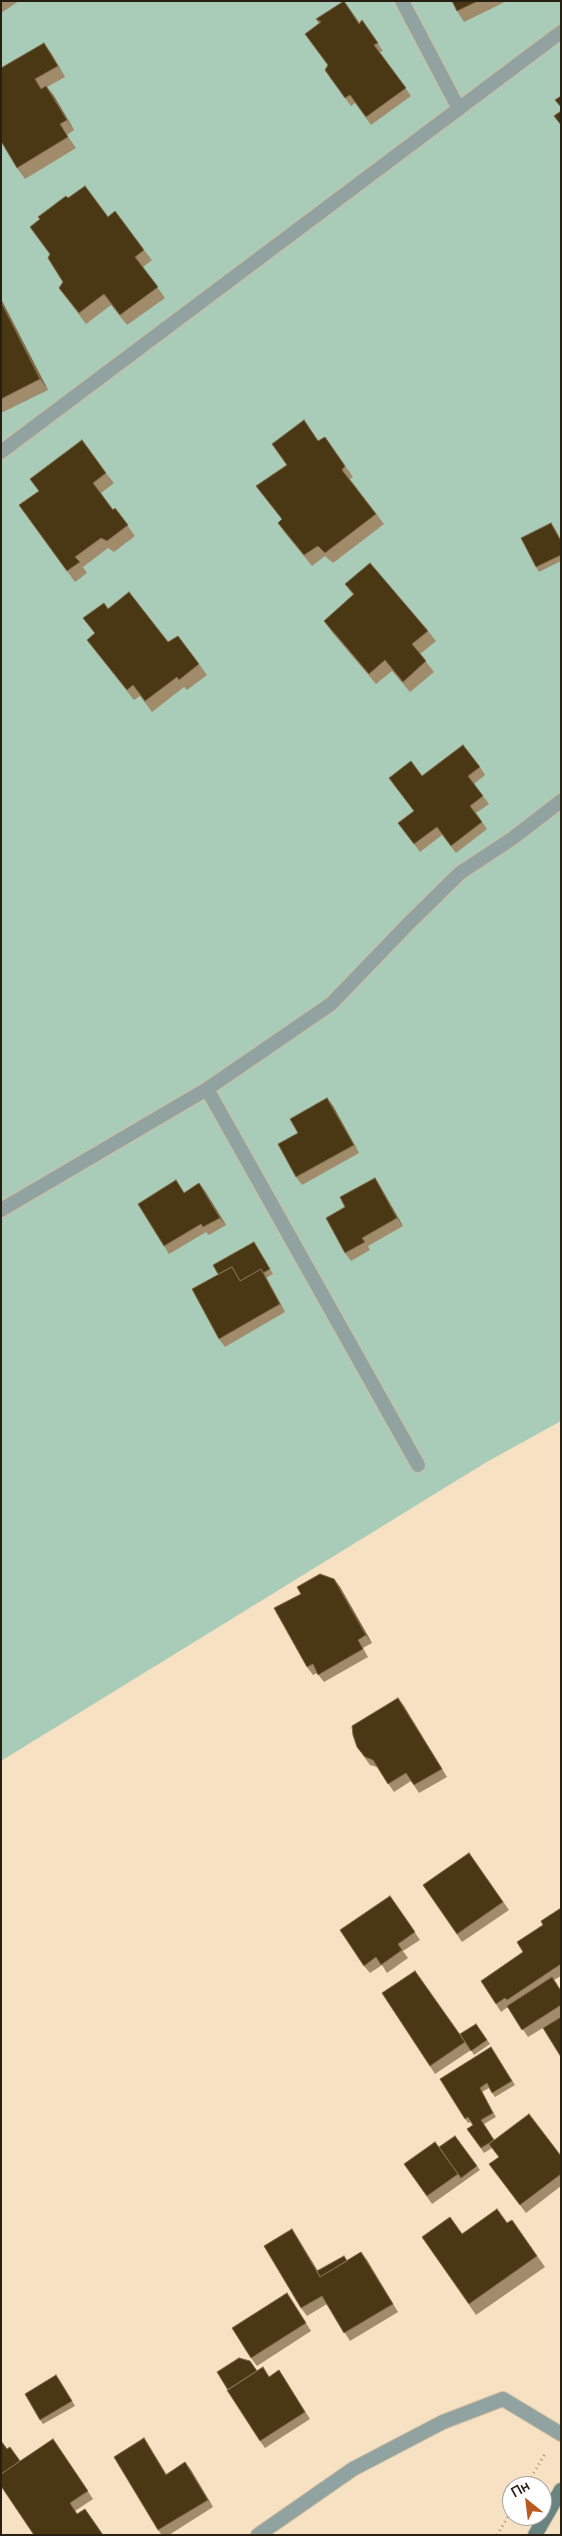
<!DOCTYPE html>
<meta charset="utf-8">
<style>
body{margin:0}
#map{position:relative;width:562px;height:2536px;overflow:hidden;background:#f6e2c2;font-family:Manrope,sans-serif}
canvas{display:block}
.frame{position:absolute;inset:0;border:2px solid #261f12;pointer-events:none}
.north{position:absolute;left:502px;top:2476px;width:50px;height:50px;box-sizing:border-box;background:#fff;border:1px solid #a8a5a0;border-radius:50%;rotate:331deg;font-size:14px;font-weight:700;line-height:20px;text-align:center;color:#261f12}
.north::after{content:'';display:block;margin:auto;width:18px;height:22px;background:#bb591e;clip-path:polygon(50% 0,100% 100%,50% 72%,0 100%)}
</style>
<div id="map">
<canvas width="562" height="2536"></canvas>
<div class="frame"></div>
<div class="north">Пн</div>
</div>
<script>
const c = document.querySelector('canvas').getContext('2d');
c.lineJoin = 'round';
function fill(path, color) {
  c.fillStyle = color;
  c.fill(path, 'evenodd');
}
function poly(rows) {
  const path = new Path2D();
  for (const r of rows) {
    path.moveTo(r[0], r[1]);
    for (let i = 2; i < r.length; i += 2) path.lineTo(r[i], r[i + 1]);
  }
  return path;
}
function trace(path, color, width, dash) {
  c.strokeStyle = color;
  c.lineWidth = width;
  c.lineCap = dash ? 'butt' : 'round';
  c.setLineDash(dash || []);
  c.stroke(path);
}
fill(poly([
 [1,1,561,1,561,1421,485,1463,1,1761]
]), '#a8ccb7');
const service = poly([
 [402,1,459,109],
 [1,452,561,32],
 [207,1089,418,1465],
 [1,1210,207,1089,331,1004,410,922,460,873,513,838,561,801],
 [258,2535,353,2469,443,2422,503,2399,561,2434]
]);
const secondary = poly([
 [535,2535,561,2490]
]);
trace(service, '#d1bfa2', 16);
trace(secondary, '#d1bfa2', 16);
trace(poly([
 [526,2486,545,2454],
 [497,2535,512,2510]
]), '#a2937b', 3, [1, 4]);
trace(service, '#91a3a1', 14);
trace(secondary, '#678480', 14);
fill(poly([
 [1,1,19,1,1,13],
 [452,1,507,1,464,22,457,11],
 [350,9,360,23,362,20,383,51,380,52,411,96,371,125,355,103,351,106,330,78,319,24,316,19],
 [51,53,65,77,47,87,54,96,74,130,67,135,76,148,25,179,17,168,1,68],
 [68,198,108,217,144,250,152,260,143,267,165,298,127,325,111,305,86,324,59,288,63,282,50,255,40,219,38,217],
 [1,299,48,390,1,413],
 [304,420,318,441,325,437,353,477,350,479,384,524,333,563,325,556,312,566,285,533,278,523,282,519,256,486,287,465],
 [106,473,114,483,101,493,113,510,115,508,135,536,114,552,108,548,83,567,87,573,75,582,19,505],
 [554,527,561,540,561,561,539,572,536,567],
 [345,584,428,631,436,641,420,654,434,672,410,692,392,671,376,684,331,631,324,621,353,595],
 [108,609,168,642,199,664,207,675,187,690,184,687,152,712,140,696,134,700,87,640,95,634,83,618],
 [480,767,485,775,474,784,489,804,476,813,487,829,456,853,442,835,420,852,398,823,414,812,422,776],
 [327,1098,333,1106,359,1153,302,1185,296,1177,298,1133],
 [375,1178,380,1186,403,1226,368,1246,370,1250,351,1261,345,1253,345,1207],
 [199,1183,226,1225,209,1235,206,1232,169,1254,164,1246,184,1193],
 [254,1242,273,1274,266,1278,285,1312,225,1347,219,1339,218,1274],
 [334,1579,340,1587,372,1643,363,1648,368,1657,324,1682,317,1673,313,1675,307,1667],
 [398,1698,447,1777,419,1793,411,1781,394,1792,377,1767,370,1765,357,1747],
 [469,1853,509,1910,462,1942,423,1885],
 [390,1896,420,1940,403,1951,408,1958,387,1973,382,1965,370,1973,364,1966],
 [561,1908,561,1976,554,1980,561,1991,561,2017,528,2037,508,2007,501,2012,496,2004,523,1952],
 [415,1971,467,2044,476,2024,490,2044,474,2055,471,2050,435,2074,382,1993],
 [491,2047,515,2085,495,2097,489,2088,482,2092,496,2117,484,2124,494,2140,561,2156,561,2186,526,2213,495,2172,499,2157,492,2148,484,2153,467,2129,473,2125,470,2122,468,2123,440,2079],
 [455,2136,480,2170,432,2204,404,2164,445,2156],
 [512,2220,545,2267,476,2315,422,2237,462,2234,507,2223],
 [297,2237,318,2271,348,2260,361,2252,398,2312,350,2341,327,2304,307,2316,301,2308],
 [292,2301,311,2331,257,2366,251,2358],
 [279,2370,310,2419,265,2448,260,2441,257,2371,269,2377],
 [59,2379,75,2406,43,2424,40,2420],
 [144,2438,166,2474,185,2462,213,2507,169,2535,162,2535,158,2530],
 [53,2439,93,2499,75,2511,77,2514,103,2535,34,2535,7,2449,20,2461]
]), '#a08c6b');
fill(poly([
 [44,43,51,53,65,77,58,66],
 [46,86,54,96,74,130,67,120],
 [1,299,48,390,40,379,1,302],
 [327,1098,333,1106,359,1153,354,1145],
 [375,1178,380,1186,403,1226,397,1218],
 [199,1183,205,1191,226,1225,220,1218],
 [261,1269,266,1277,285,1312,280,1304],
 [334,1579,340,1587,372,1643,366,1635],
 [398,1698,404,1706,447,1777,442,1769],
 [292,2229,297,2237,323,2280,320,2277],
 [361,2252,367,2260,398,2312,393,2304],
 [144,2438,149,2446,171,2482,166,2475],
 [185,2462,191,2470,213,2507,208,2500]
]), '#7e6a48');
const building = poly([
 [344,1,359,24,362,20,378,43,374,45,406,88,366,117,350,95,345,98,325,70,328,65,305,34,321,22,316,19,344,1],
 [452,1,478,1,457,11,452,1],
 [44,43,58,66,35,79,41,89,46,86,67,120,60,124,68,137,17,168,1,141,1,68,44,43],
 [561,96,561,107,555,100,561,96],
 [561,111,561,125,554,116,561,111],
 [85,186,108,217,115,211,144,250,135,257,158,287,120,315,104,294,79,313,59,288,63,282,48,258,50,254,30,227,40,219,38,217,66,196,68,198,85,186],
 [1,302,40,379,1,399,1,302],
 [304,420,318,441,325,437,345,466,342,470,376,514,325,553,318,546,304,555,278,523,282,519,256,486,287,465,272,444,304,420],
 [82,440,106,473,93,483,113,510,115,508,128,525,107,541,101,538,75,557,80,562,67,571,19,505,39,491,30,479,82,440],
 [551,523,561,541,561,555,536,567,521,538,551,523],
 [370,563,428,631,412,644,426,661,403,682,385,660,369,674,324,621,354,594,345,584,370,563],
 [129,592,168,642,178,636,199,664,179,680,177,677,145,701,133,685,127,690,87,640,95,633,83,618,104,603,108,609,129,592],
 [463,745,480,767,468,776,483,796,470,806,482,822,451,846,437,827,414,844,398,823,414,811,389,778,411,761,422,776,463,745],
 [327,1098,354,1145,296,1177,278,1144,298,1133,290,1119,327,1098],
 [375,1178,397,1218,362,1238,365,1242,345,1253,326,1218,345,1207,340,1197,375,1178],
 [176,1180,184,1193,199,1183,220,1218,203,1227,201,1224,164,1246,138,1204,176,1180],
 [254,1242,270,1269,263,1273,261,1269,240,1281,232,1267,218,1274,213,1265,254,1242],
 [232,1267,240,1281,261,1269,280,1304,219,1339,192,1289,232,1267],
 [320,1574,334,1579,366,1635,358,1640,363,1649,318,1675,313,1664,307,1667,274,1608,301,1594,297,1587,320,1574],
 [398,1698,442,1769,414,1785,406,1773,388,1784,373,1760,365,1757,357,1747,353,1735,352,1726,398,1698],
 [469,1853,503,1902,457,1934,423,1885,469,1853],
 [390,1896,415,1932,398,1944,402,1950,381,1965,376,1957,364,1966,340,1930,390,1896],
 [561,1908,561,1964,507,2000,505,1998,496,2004,481,1981,523,1952,517,1942,543,1925,541,1921,561,1908],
 [415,1971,465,2042,430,2066,382,1993,415,1971],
 [552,1977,561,1991,561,2005,522,2030,507,2006,552,1977],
 [561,2017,561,2057,543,2028,561,2017],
 [476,2024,487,2040,471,2051,460,2034,476,2024],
 [491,2047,512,2081,492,2093,487,2083,480,2088,493,2113,481,2120,494,2140,481,2148,467,2129,473,2125,468,2117,465,2119,440,2079,491,2047],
 [529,2114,561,2156,561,2174,520,2205,489,2164,499,2157,489,2144,529,2114],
 [455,2136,477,2166,461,2178,439,2147,455,2136],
 [435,2142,458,2174,427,2196,404,2164,435,2142],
 [497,2209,507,2223,512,2220,537,2256,469,2304,422,2237,450,2217,462,2234,497,2209],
 [292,2229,320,2277,361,2252,393,2304,344,2333,322,2296,301,2308,264,2246,292,2229],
 [344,2256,347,2261,320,2277,317,2271,344,2256],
 [287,2293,306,2323,251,2358,232,2328,287,2293],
 [239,2358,250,2361,257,2371,228,2390,217,2372,239,2358],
 [263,2367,269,2377,279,2370,305,2412,260,2441,227,2390,263,2367],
 [56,2375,72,2401,40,2420,25,2394,56,2375],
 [144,2438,166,2475,185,2462,208,2500,158,2530,114,2457,144,2438],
 [53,2439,88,2491,70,2503,77,2514,85,2509,103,2535,34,2535,1,2486,1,2474,53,2439],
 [1,2441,7,2449,10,2447,20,2461,1,2474,1,2441]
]);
fill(building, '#4a3714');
trace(building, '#7e6a48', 1);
</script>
